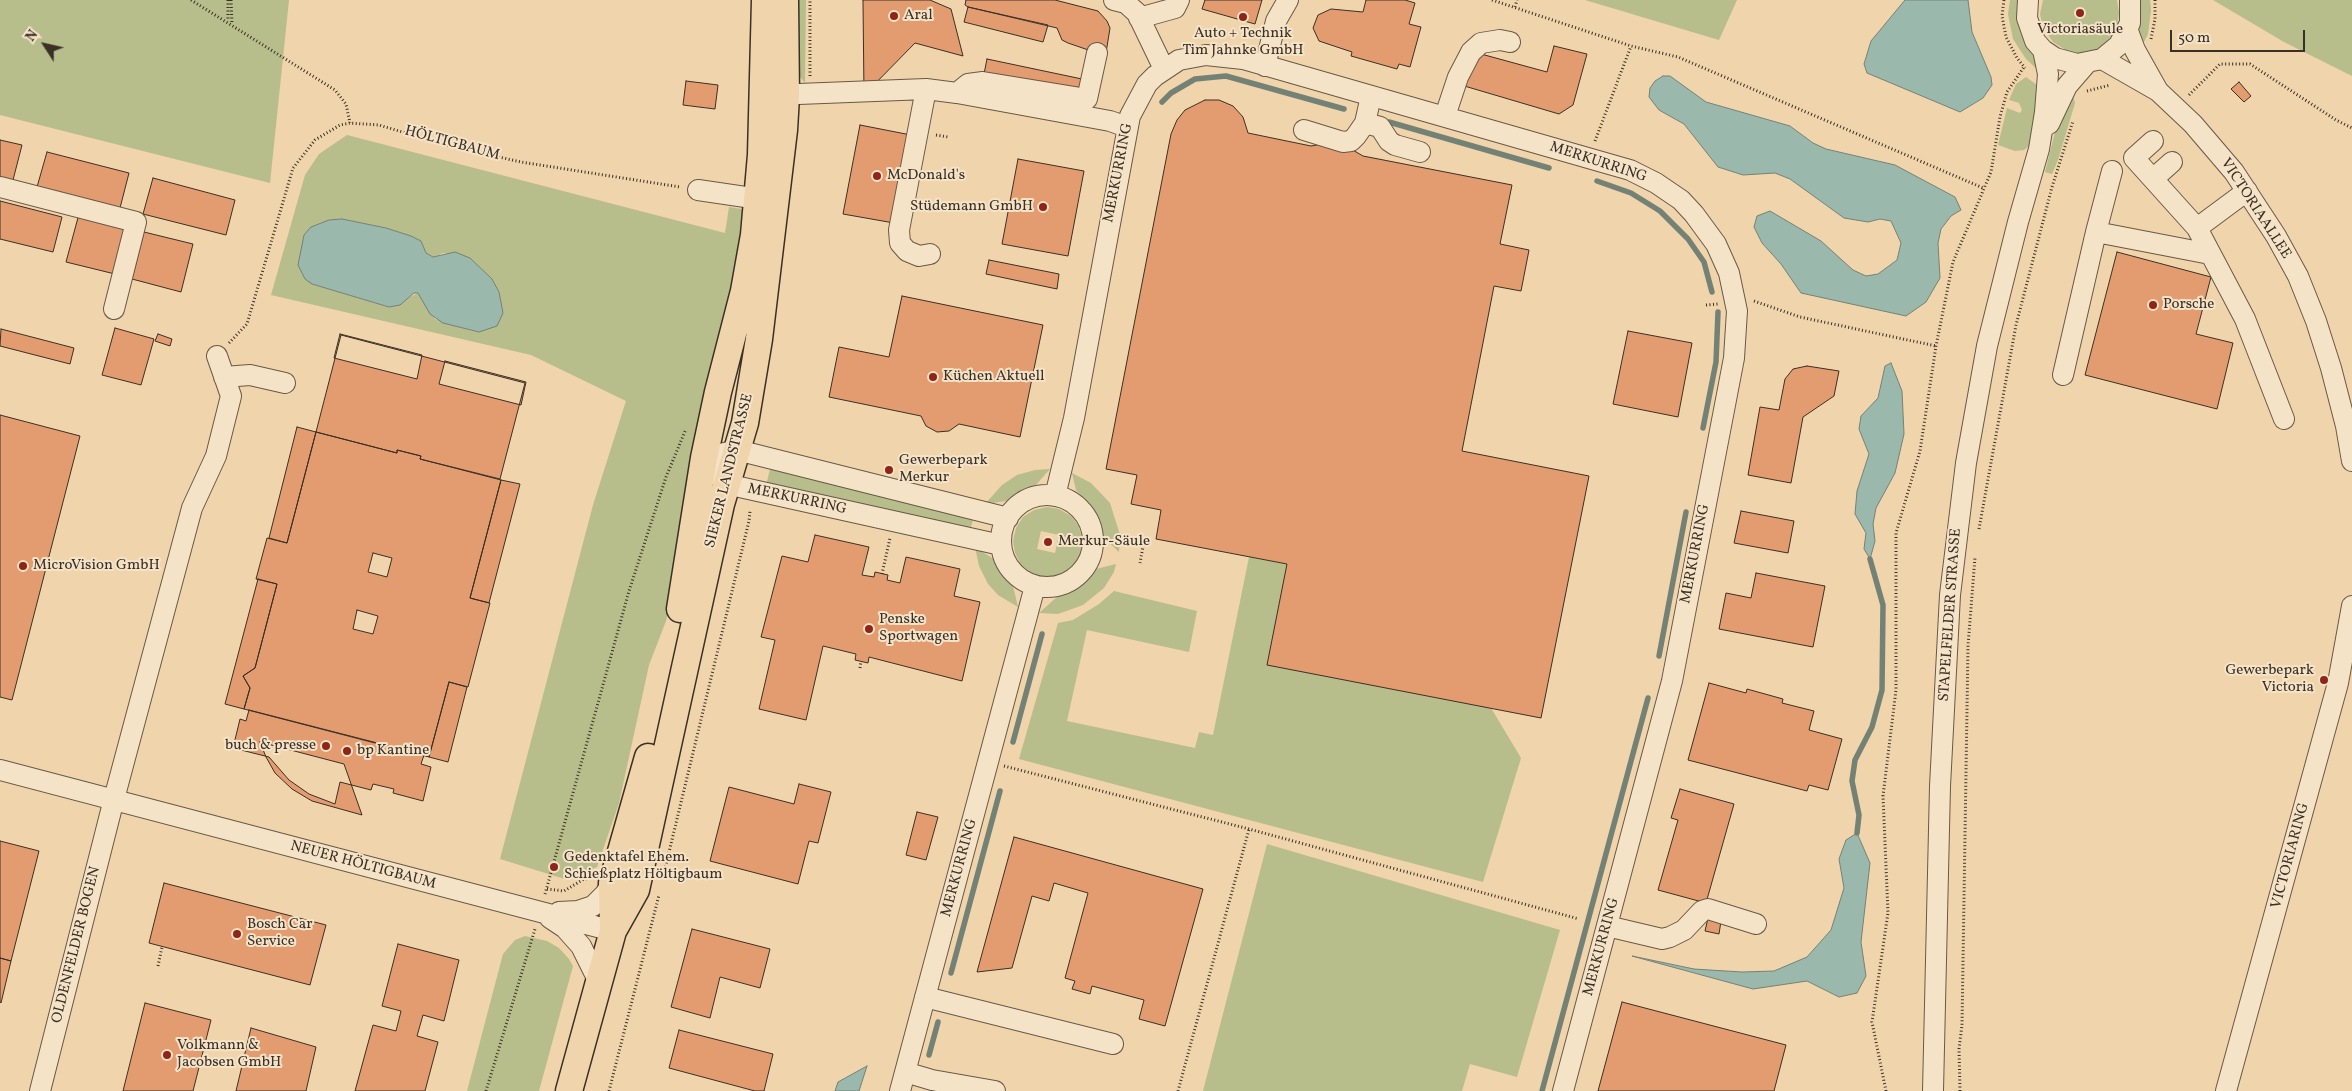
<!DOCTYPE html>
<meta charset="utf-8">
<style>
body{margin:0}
#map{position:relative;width:2352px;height:1091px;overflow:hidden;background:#f0d4ab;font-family:Vollkorn,serif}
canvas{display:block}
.north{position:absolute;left:20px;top:20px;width:50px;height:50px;-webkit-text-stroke:4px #f5e3c8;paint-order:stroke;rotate:305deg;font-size:14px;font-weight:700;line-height:20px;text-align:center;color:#3b3026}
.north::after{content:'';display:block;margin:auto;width:18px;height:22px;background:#3b3026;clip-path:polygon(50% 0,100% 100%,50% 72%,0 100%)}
.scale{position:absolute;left:2170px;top:30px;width:135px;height:22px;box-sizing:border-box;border:2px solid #3b3026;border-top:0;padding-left:6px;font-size:15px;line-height:18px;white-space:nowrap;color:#3b3026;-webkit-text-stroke:4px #f5e3c8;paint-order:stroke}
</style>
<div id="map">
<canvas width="2352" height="1091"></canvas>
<div class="north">N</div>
<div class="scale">50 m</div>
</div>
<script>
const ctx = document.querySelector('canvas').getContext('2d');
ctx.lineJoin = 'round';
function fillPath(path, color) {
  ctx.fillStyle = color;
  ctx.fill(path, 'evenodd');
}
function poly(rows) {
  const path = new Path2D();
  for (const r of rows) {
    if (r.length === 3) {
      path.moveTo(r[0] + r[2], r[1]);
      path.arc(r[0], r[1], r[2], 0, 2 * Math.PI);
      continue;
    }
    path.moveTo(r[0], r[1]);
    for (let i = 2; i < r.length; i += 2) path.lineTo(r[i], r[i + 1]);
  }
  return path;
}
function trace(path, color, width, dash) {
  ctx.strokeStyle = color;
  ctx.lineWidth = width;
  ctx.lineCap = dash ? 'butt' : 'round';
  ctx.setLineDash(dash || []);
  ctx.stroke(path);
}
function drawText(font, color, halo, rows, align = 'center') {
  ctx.font = font + ' Vollkorn,serif';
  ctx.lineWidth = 4;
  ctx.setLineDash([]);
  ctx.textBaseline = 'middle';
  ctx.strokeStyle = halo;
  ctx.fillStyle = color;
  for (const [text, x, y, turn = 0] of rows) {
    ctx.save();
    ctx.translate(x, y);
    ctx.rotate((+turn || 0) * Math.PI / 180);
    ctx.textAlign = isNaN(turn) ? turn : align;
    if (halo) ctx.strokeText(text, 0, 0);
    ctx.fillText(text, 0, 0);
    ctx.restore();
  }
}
fillPath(poly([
 [0,0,289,0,270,183,0,115],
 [794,0,806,0,805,83,797,73],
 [1585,0,1737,0,1719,40],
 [2010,0,2020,0,2041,73,2026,59,2013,39,2008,14],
 [2043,0,2117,0,2119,13,2117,27,2107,42,2096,50,2082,53,2069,52,2053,42,2043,27,2040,14],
 [2139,0,2150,0,2151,10,2148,34,2141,48,2138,36],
 [2213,0,2352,0,2352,76,2284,42],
 [2026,77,2041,88,2030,145,2024,150,2015,151,1998,145,2007,108,2020,113,2022,110,2019,103,2009,100,2016,84],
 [2073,95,2075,103,2058,160,2052,174,2045,172,2057,124],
 [347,135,725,233,729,207,748,210,677,577,666,621,649,665,619,803,597,867,568,880,500,859,593,505,626,401,531,355,271,295,305,175,319,154],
 [342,219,386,228,411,236,421,241,426,253,434,257,443,253,470,258,492,279,499,292,503,313,479,332,469,330,435,319,418,293,389,307,312,284,320,223],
 [770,469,974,516,970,531,766,486],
 [1050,469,1035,486,1023,494,1006,501,985,504,1002,485,1017,475,1035,470],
 [1072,473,1091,483,1110,503,1120,535,1119,552,1103,537,1095,514,1076,490],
 [1047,507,1059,509,1071,516,1079,526,1082,539,1081,552,1075,563,1065,572,1048,577,1032,573,1021,565,1015,553,1013,541,1016,528,1023,517,1034,510],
 [1041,531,1059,535,1055,553,1037,549],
 [975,547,992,558,1001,568,1013,586,1018,607,998,595,988,584,979,566],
 [1249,557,1287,564,1268,665,1491,708,1521,758,1483,882,1019,759,1058,623,1073,620,1099,604,1114,591,1197,611,1189,652,1087,630,1067,721,1195,748,1199,732,1213,735],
 [1116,564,1114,572,1104,588,1083,605,1058,614,1039,613,1057,597,1081,585,1096,569],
 [1267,844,1560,930,1517,1077,1470,1064,1462,1091,1203,1091],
 [525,936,547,941,559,948,569,959,573,966,539,1091,467,1091,503,954,515,940]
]), '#b7bd8b');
const water = poly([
 [1905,0,1968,0,1972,32,1991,77,1992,85,1983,98,1960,112,1867,73,1864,64,1871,41,1905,0],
 [1663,76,1670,76,1706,102,1790,126,1813,143,1826,149,1895,165,1955,197,1961,210,1951,216,1941,229,1938,243,1940,278,1926,302,1906,316,1801,293,1781,264,1762,243,1754,227,1757,216,1770,211,1821,241,1853,270,1866,276,1878,274,1897,260,1901,243,1891,221,1880,219,1868,222,1844,218,1790,179,1775,173,1743,175,1718,167,1684,124,1659,110,1649,97,1650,88,1655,81,1663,76],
 [342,219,386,228,411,236,421,241,426,253,433,257,455,252,470,258,492,279,499,292,503,313,497,326,479,332,443,323,430,314,418,293,414,293,400,305,389,307,312,284,305,279,298,265,304,235,311,227,329,220,342,219],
 [1891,363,1902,391,1904,434,1895,473,1876,508,1873,524,1875,541,1870,559,1864,549,1866,533,1855,514,1857,491,1869,454,1859,429,1861,416,1878,398,1885,366,1891,363],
 [1857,833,1870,863,1861,942,1866,976,1857,993,1839,997,1807,981,1753,989,1632,956,1694,969,1742,972,1774,971,1807,957,1831,930,1844,888,1839,859,1846,840,1857,833],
 [867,1066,859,1091,835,1091,838,1082,867,1066]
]);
fillPath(water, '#9ab8ac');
trace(water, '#748276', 1);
trace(poly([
 [1162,102,1171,93,1195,79,1226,76,1344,109],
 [1389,122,1549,168],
 [1597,181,1631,193,1660,211,1688,239,1704,262,1712,292],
 [1703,428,1716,362,1718,312],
 [1659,656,1686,512],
 [1013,742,1042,634],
 [1857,833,1859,815,1852,781,1855,760,1872,727,1882,690,1883,605,1870,559],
 [951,973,1000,791],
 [929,1055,938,1022],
 [1542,1091,1648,698]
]), '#748276', 5.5);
const building = poly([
 [863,0,930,0,951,9,963,56,915,43,864,95,863,0],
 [966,0,1055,0,1098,11,1107,21,1110,28,1106,53,1097,53,1068,43,1062,40,1057,28,968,7,965,5,966,0],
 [1205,0,1262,0,1255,24,1202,9,1205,0],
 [1366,0,1405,0,1415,3,1409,24,1421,27,1410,67,1399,64,1397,69,1351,56,1352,52,1319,41,1313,28,1318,15,1331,9,1363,12,1366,0],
 [968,7,1048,25,1043,42,964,22,968,7],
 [1554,46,1587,54,1573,105,1559,114,1461,85,1481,54,1547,72,1554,46],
 [987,59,1082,79,1079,93,984,74,987,59],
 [686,81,718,85,715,109,683,105,686,81],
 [2239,82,2251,96,2244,102,2231,89,2239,82],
 [1205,100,1219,100,1233,106,1243,117,1248,133,1311,146,1328,143,1351,149,1363,156,1512,185,1500,244,1529,250,1521,291,1494,286,1462,451,1589,476,1541,718,1267,665,1287,564,1156,539,1161,510,1131,504,1137,475,1106,469,1171,134,1177,120,1185,110,1205,100],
 [860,125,911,135,894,223,843,214,860,125],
 [0,140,22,145,13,180,0,177,0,140],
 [47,152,129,173,120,208,37,187,47,152],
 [1018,159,1084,171,1068,256,1002,244,1018,159],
 [153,178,235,200,226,235,143,214,153,178],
 [0,201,62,217,53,252,0,239,0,201],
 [79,214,127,227,115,274,66,262,79,214],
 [144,232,193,244,181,292,132,279,144,232],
 [2117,252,2211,277,2196,334,2233,343,2217,409,2085,375,2117,252],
 [989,260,1059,274,1057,289,986,274,989,260],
 [902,296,1043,325,1020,437,959,424,949,431,937,432,926,426,921,416,829,397,839,347,889,357,902,296],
 [115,328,154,339,141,385,102,375,115,328],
 [1,329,74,348,70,364,0,346,1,329],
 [1628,331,1692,343,1678,417,1613,404,1628,331],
 [158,334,172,339,170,346,155,341,158,334],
 [340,334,422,355,417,379,334,358,340,334],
 [341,335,525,383,500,479,420,459,421,456,397,450,397,453,316,432,341,335],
 [445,361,526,382,521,405,439,384,445,361],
 [1807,366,1839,371,1834,396,1803,417,1791,483,1748,475,1760,407,1779,410,1785,379,1793,369,1807,366],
 [0,415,80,436,12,700,0,697,0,415],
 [297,427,316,432,287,543,269,538,297,427],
 [316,432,397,453,397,450,421,456,420,459,501,480,470,598,490,603,468,687,449,682,429,757,244,709,250,688,243,676,255,668,277,584,256,579,267,538,287,543,316,432],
 [373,553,392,558,387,577,368,572,373,553],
 [357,610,378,616,373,634,353,629,357,610],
 [501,480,520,484,489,603,470,598,501,480],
 [1741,511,1794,521,1788,553,1734,543,1741,511],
 [815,535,869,547,862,575,874,577,875,572,888,575,887,580,900,583,906,557,960,569,954,596,980,602,962,681,869,657,868,663,855,660,856,654,823,646,806,720,759,709,775,640,761,637,782,556,808,562,815,535],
 [1756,573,1825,586,1813,647,1719,629,1726,593,1751,598,1756,573],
 [258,579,277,584,255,668,243,676,250,688,244,709,225,704,258,579],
 [449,682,467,687,448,762,429,757,449,682],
 [1709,683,1746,693,1747,689,1783,699,1782,703,1814,711,1809,730,1842,739,1828,790,1809,785,1807,791,1688,760,1709,683],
 [249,710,424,755,421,764,431,767,423,801,393,793,394,789,373,784,371,790,340,782,335,804,309,794,289,780,269,757,233,748,240,719,246,721,249,710],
 [260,742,344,764,362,815,312,801,292,789,275,773,266,757,260,742],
 [799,784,831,792,818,843,809,841,798,884,710,861,729,787,794,804,799,784],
 [1680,789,1734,804,1706,903,1658,890,1678,820,1671,818,1680,789],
 [917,812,938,817,926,860,906,855,917,812],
 [1014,837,1203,889,1165,1026,1139,1019,1144,1000,1092,986,1090,994,1072,989,1075,981,1065,978,1088,893,1054,883,1049,901,1032,896,1012,968,977,972,1014,837],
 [0,841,39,851,11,961,0,958,0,841],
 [164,883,326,925,310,985,149,943,164,883],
 [1708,918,1721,921,1719,934,1705,931,1708,918],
 [692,929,770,949,760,988,720,977,710,1018,671,1007,692,929],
 [398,944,459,960,444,1021,423,1015,417,1036,438,1042,425,1091,355,1091,373,1025,396,1031,401,1011,382,1006,398,944],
 [0,958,11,961,1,1003,0,1002,0,958],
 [1622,1002,1786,1045,1774,1091,1598,1091,1622,1002],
 [145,1003,211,1020,193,1091,123,1091,145,1003],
 [251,1028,316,1047,306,1091,236,1091,251,1028],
 [679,1030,773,1054,764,1091,755,1091,669,1068,679,1030]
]);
fillPath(building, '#e29c70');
trace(building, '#3b3026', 1);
const minor = poly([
 [1114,0,1126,3,1137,13,1164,69],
 [2028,0,2027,18,2035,41,2043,50,2055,58,2077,64,2102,59,2119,45,2130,23,2130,0],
 [1139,18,1175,8,1179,0],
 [2128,31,2135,50,2158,91],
 [2102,59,2158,91,2193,124,2234,172,2276,236,2298,276,2316,321,2331,368,2346,426,2352,461],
 [1265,66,1276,21,1288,0],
 [926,89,899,230,900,243,907,251,919,256,930,254],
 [957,93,968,84,983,82,1087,99,1097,53],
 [773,95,926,89,957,93,1110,121,1127,127],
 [1371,96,1365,123,1380,127,1389,141,1395,145,1420,152],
 [1445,116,1458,77,1471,52,1481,43,1500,40,1510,42],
 [2049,124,2067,86,2086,64],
 [1304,130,1343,142,1351,141,1356,136,1365,123],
 [2153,141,2134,158,2197,228,2247,191],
 [2153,179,2172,162],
 [0,187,136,222,114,309],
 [698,190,759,199],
 [2197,228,2245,319,2284,419],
 [2096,232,2112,171],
 [2063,375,2096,232,2210,254],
 [224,377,250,375,285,383],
 [1047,541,46],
 [1055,496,1074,418,1130,116,1147,84,1155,76,1179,60,1206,55,1243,59,1588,158,1630,170,1656,183,1681,200,1694,214,1716,244,1729,273,1737,311,1734,358,1672,681,1563,1091],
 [1001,545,726,484,704,458,737,450,1008,518],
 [0,770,613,931],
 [559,912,578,911,593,906,605,894,612,883],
 [550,918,565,928,581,946,599,982],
 [1607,926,1662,939,1670,937,1684,930,1702,911,1708,909,1756,924],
 [925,997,1113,1044],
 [905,1072,932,1080,995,1091],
 [40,1091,114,799,192,508,216,456,231,396,217,356],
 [900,1091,1035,586],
 [1933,1091,1940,786,1950,595,1966,463,1987,346,2018,222,2039,149,2045,112,2048,74,2043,50],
 [2226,1091,2338,683,2352,606]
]);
const major = poly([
 [680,609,704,458,718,392,744,291,754,235,761,155,765,0],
 [613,931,612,883,648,757],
 [569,1091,613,931,636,890,721,504,745,423,759,339,784,130,786,96,785,0]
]);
trace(minor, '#685947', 22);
trace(major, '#3b3026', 29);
trace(poly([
 [191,0,335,90,346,104,350,123],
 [228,0,228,21],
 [231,0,232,24],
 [1492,0,1631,46,1678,57,1983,188],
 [2004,0,2002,16,2006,37,2017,58,2025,68],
 [1515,7,1517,0],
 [2151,39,2155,19,2155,0],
 [810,76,810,0],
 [2087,91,2110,85],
 [2189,95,2220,64,2250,64,2336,120,2352,128],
 [936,135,948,137],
 [1595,141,1631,46],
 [1754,301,1800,317,1936,346],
 [1706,305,1718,304],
 [229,343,247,324,293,168,315,140,340,125,350,123,379,125,446,145,521,162,680,187],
 [1979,529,2016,325,2052,187,2073,121],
 [1124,537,1144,541,1140,563],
 [882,574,890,538],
 [860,668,861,661],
 [1004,766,1249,829,1579,919],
 [663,877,749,521,750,511],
 [547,889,564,891,584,879,592,878],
 [545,894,629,591,666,477,686,429],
 [158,966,162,947],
 [486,1091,535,929],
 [609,1091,659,895],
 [1178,1091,1249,829],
 [1886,1091,1872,1022,1888,913,1883,796,1896,690,1896,533,1920,451,1936,346,1953,262,1991,172,2000,117,2007,92,2024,67],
 [1960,1091,1959,1049,1962,1025,1968,646,1975,557]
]), '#3b3026', 3, [1, 2.5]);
trace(minor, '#f5e3c8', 20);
trace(major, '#f0d4ab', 26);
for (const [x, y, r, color] of [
 [2080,13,5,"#8f2418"],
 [894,16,5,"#8f2418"],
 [1243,17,5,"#8f2418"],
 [877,176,5,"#8f2418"],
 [1043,207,5,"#8f2418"],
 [2153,305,5,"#8f2418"],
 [933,377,5,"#8f2418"],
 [889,470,5,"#8f2418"],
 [1048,542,5,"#8f2418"],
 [23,566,5,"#8f2418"],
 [869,629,5,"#8f2418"],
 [2324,680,5,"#8f2418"],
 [326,746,5,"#8f2418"],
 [347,751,5,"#8f2418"],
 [554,867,5,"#8f2418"],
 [237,934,5,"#8f2418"],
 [167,1055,5,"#8f2418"]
]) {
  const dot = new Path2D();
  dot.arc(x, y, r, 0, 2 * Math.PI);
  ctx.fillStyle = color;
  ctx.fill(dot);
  trace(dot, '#f5e3c8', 2);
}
drawText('15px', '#3b3026', '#f5e3c8', [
 ["Aral",904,16],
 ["Victoriasäule",2080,30,"center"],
 ["Auto + Technik",1243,34,"center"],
 ["Tim Jahnke GmbH",1243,51,"center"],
 ["McDonald's",887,176],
 ["Stüdemann GmbH",1033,207,"right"],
 ["Porsche",2163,305],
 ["Küchen Aktuell",943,377],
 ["Gewerbepark",899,461],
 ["Merkur",899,478],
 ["Merkur-Säule",1058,542],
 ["MicroVision GmbH",33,566],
 ["Penske",879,620],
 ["Sportwagen",879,637],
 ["Gewerbepark",2314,671,"right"],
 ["Victoria",2314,688,"right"],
 ["buch & presse",316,746,"right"],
 ["bp Kantine",357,751],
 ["Gedenktafel Ehem.",564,858],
 ["Schießplatz Höltigbaum",564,875],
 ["Bosch Car",247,925],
 ["Service",247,942],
 ["Volkmann &",177,1046],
 ["Jacobsen GmbH",177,1063]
], 'left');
drawText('15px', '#3b3026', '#f5e3c8', [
 ["HÖLTIGBAUM",452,144,15],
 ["MERKURRING",1598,163,18],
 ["MERKURRING",1119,173,-79],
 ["VICTORIAALLEE",2255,209,57],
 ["SIEKER LANDSTRASSE",730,471,-76],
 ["MERKURRING",797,500,12],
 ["MERKURRING",1696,554,-79],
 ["STAPELFELDER STRASSE",1951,615,-86],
 ["VICTORIARING",2291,856,-75],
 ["NEUER HÖLTIGBAUM",363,866,15],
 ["MERKURRING",960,868,-75],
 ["OLDENFELDER BOGEN",77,945,-76],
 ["MERKURRING",1602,947,-75]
]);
</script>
